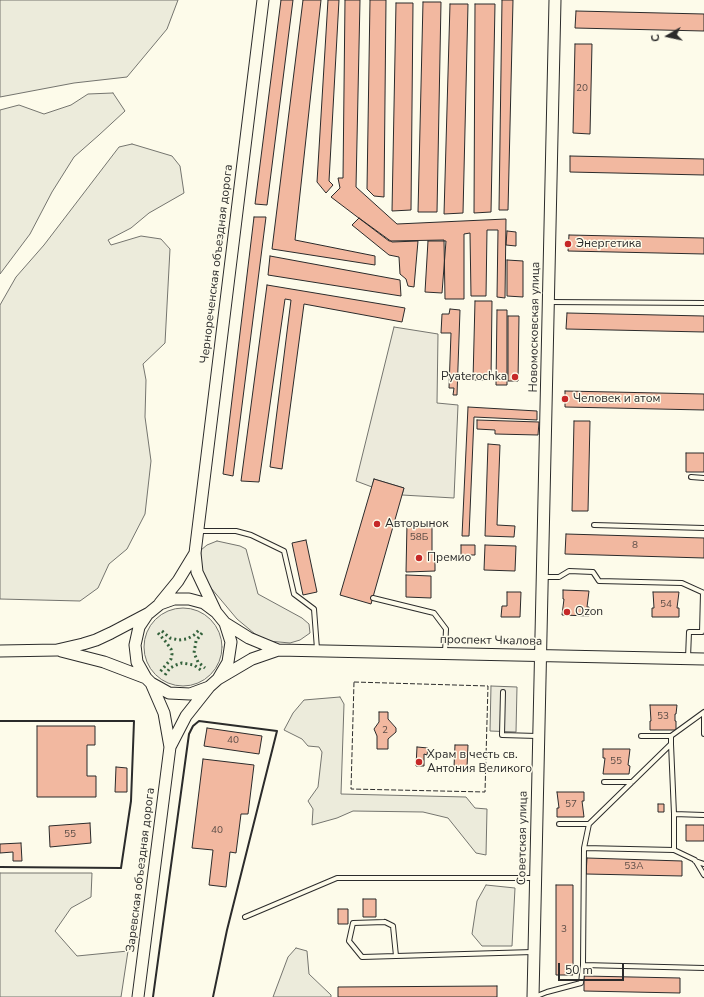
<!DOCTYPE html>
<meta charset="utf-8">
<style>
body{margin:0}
#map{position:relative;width:704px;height:997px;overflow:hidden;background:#fdfbea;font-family:"Nunito Sans",sans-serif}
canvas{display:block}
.north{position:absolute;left:648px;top:16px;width:40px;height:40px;-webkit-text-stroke:3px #fdfbea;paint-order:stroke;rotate:261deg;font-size:11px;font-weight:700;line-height:16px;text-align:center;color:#2b2b2b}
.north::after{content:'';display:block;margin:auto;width:14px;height:18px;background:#2b2b2b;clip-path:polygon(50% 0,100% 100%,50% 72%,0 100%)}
.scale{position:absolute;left:558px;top:963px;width:66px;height:18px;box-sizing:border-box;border:2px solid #2b2b2b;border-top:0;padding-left:5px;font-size:12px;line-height:14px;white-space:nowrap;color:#2b2b2b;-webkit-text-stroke:3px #fdfbea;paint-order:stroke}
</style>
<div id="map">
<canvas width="704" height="997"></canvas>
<div class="north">С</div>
<div class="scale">50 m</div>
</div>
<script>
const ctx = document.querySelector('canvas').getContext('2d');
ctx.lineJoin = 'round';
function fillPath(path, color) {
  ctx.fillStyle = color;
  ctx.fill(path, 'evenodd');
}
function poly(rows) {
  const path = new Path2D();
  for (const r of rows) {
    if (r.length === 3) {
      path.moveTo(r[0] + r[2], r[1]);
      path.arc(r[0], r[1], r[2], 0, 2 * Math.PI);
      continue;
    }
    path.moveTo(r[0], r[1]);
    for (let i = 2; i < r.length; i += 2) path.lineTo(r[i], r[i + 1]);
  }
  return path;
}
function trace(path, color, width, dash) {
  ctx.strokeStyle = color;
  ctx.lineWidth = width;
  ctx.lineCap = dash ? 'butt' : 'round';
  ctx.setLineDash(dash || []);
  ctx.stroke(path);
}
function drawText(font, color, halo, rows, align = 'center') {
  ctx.font = font + ' "Nunito Sans",sans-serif';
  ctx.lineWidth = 3;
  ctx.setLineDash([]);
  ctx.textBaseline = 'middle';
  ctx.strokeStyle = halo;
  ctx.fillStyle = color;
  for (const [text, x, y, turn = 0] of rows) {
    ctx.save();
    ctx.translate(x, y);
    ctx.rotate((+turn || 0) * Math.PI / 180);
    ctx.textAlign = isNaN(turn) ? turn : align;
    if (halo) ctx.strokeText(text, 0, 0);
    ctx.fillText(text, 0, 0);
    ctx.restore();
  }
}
const green = poly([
 [0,0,178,0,167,29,127,77,74,83,0,97,0,0],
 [113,93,125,111,99,135,74,157,52,192,30,234,0,274,0,110,19,105,44,114,71,105,88,94,113,93],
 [132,144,172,156,180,166,184,193,149,213,131,228,108,240,111,245,141,236,161,239,170,249,165,343,143,364,146,380,145,417,151,461,145,514,127,549,109,564,98,588,80,601,0,599,0,305,16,277,44,245,119,147,132,144],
 [217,541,240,546,246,549,258,594,302,618,309,624,310,633,300,640,290,643,268,641,255,634,237,619,211,588,200,570,201,550,207,545,217,541],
 [183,647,39],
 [340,697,344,704,341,794,466,797,475,808,487,809,486,855,476,853,448,818,423,812,353,811,337,818,312,825,313,809,308,801,318,787,322,752,319,747,308,746,302,739,284,730,293,713,304,700,340,697],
 [0,873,92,873,91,897,71,908,55,931,77,956,128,951,121,997,0,997,0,873],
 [486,885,515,888,512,946,482,946,472,934,477,901,486,885],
 [296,948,307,951,309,974,331,995,331,997,273,997,288,957,296,948]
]);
fillPath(green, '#ecebdb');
trace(green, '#74746e', 1);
const parking = poly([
 [394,327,438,334,437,403,458,405,454,498,402,495,404,488,374,479,372,487,356,481,394,327],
 [491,686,517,687,516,732,490,731,491,686]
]);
fillPath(parking, '#eceadb');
trace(parking, '#74746e', 1);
const building = poly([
 [281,0,293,0,267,205,255,204,281,0],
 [303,0,321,0,295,240,375,256,375,265,272,249,303,0],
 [328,0,339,0,329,181,333,185,326,193,317,182,328,0],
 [345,0,360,0,356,187,397,224,506,219,505,298,497,297,498,230,487,230,486,296,471,296,470,233,464,234,464,299,445,299,444,240,389,241,331,197,340,188,338,178,343,178,345,0],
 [370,0,386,0,384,197,374,196,367,189,370,0],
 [502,0,513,0,508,210,499,210,502,0],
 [423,2,441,2,437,212,418,212,423,2],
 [396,3,413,3,411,210,392,211,396,3],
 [450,4,468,4,463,213,444,214,450,4],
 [475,4,495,4,491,212,474,213,475,4],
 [576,11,704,14,704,31,575,28,576,11],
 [575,44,592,44,590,134,573,133,575,44],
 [570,156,704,159,704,175,570,172,570,156],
 [254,217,266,217,233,476,223,474,254,217],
 [359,218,392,242,418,241,414,287,408,286,406,279,400,274,399,257,389,255,352,225,359,218],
 [507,231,516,232,516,246,506,245,507,231],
 [569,235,704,238,704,254,568,251,569,235],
 [428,241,446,241,442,293,425,292,428,241],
 [270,256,400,280,401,296,268,275,270,256],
 [507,260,523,261,523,297,507,296,507,260],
 [267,285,405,308,402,322,304,304,282,469,270,467,291,300,285,299,259,482,241,481,267,285],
 [475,301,492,301,491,380,473,380,475,301],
 [450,309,460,310,457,395,453,395,454,388,449,388,451,333,441,333,442,314,449,314,450,309],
 [497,310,507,310,507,385,496,385,497,310],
 [567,313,704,316,704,332,566,329,567,313],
 [508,316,519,316,518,381,508,381,508,316],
 [565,391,704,394,704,410,565,407,565,391],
 [468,407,537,411,537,420,474,417,469,536,462,536,468,407],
 [477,420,539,422,538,435,495,434,495,430,477,429,477,420],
 [574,421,590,421,588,511,572,511,574,421],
 [488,444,500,445,497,525,515,526,514,537,485,536,488,444],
 [686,453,704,453,704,472,686,472,686,453],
 [374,479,404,488,371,604,340,595,374,479],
 [407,524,432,524,432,552,435,552,435,571,406,572,407,524],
 [566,534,704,538,704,558,565,554,566,534],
 [306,540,317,592,303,595,292,543,306,540],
 [461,545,475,545,475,555,461,555,461,545],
 [485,545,516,546,515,571,484,570,485,545],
 [406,575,431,576,431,598,406,597,406,575],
 [563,590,589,591,587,607,589,607,589,616,562,615,564,599,563,599,563,590],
 [507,592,521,592,520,617,501,617,502,606,507,606,507,592],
 [653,592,679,592,677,608,679,608,679,617,652,617,652,608,654,608,653,592],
 [650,705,677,705,676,714,675,714,675,721,676,721,676,730,650,730,650,721,651,721,650,705],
 [379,712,388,712,388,719,396,728,396,732,388,739,388,749,377,749,377,736,374,729,379,722,379,712],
 [37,726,95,726,95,745,87,745,87,776,96,776,96,797,37,797,37,726],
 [207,728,262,736,259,754,204,746,207,728],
 [455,745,468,745,467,767,454,767,455,745],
 [417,747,428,748,427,755,424,754,424,766,416,766,417,747],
 [603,749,630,749,628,765,630,766,629,774,603,774,605,758,603,758,603,749],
 [203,759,254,765,248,814,241,814,236,853,230,852,226,887,209,885,213,850,192,848,203,759],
 [116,767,127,768,127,792,115,792,116,767],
 [557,792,584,792,584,801,582,801,584,817,557,817,557,808,559,808,557,792],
 [658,804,664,804,664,812,658,812,658,804],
 [90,823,91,843,50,847,49,826,90,823],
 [686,825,704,825,704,841,686,841,686,825],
 [21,843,22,861,13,861,13,852,0,853,0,844,21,843],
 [587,858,682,861,682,876,586,874,587,858],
 [556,885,573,885,573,975,556,975,556,885],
 [363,899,376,899,376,917,363,917,363,899],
 [338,909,348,909,348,924,338,924,338,909],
 [584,976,680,978,680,993,584,991,584,976],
 [497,986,497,997,338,997,338,987,497,986]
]);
fillPath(building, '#f2b8a0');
trace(building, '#2b2b2b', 1);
const lane = poly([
 [549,302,704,303],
 [691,477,704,478],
 [594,525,704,528],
 [199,531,236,531,251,535,284,551,294,594,314,609,317,649],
 [544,577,559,577,569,571,593,572,599,581,682,583,704,593],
 [373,598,434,613,446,629,445,653],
 [688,658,689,632,702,632,703,593],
 [503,692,502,735,537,736],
 [704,716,704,734],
 [641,736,671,736],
 [604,782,632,782],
 [674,814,704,815],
 [559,824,589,824],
 [584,848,674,850,674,814,671,744],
 [674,850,695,860,704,875],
 [695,861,704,864],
 [245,917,337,878,535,878],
 [385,922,393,926,396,956,362,957,349,941,353,923,385,922],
 [396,956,533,952],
 [583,965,704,968],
 [534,997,547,992,581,983,583,965,584,848,589,824,671,744,671,736,704,712]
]);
const secondary = poly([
 [160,603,178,581,195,553],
 [216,612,197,572,195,553,263,0],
 [147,615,139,627,135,645,137,662,146,678,151,683,169,693,190,694,209,687,218,679,252,659,278,650],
 [225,623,249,638,278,650,704,659],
 [0,651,57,650,83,644,96,640,111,633,149,613,160,604,174,599,189,599,204,603,216,612,225,623,231,642,228,662,218,679],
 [61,651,104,662,146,678],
 [170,747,186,716,209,687],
 [138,997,170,747,164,713,151,683],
 [533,997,555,0]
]);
trace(lane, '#2b2b2b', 6);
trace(secondary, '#2b2b2b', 13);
trace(lane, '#fdfbea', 4);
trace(secondary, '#fdfbea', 11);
trace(poly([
 [162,631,170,638,179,640,187,639,194,635,199,630],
 [158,633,166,642,171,649,172,654,171,659,160,672],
 [202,633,196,641,194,653,198,662,205,668],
 [165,675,170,668,176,665,182,663,194,665,202,671]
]), '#34623c', 3, [2, 3]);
trace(poly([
 [354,682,488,686,485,792,351,789,354,682]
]), '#2b2b2b', 1, [5, 2]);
trace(poly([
 [0,721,134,721,131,801,121,868,0,867],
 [153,997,189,734,193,726,199,721,277,731,227,930,213,997]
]), '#2b2b2b', 2);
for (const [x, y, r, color] of [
 [568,244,4,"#c62828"],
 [515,377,4,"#c62828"],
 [565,399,4,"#c62828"],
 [377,524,4,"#c62828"],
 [419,558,4,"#c62828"],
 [567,612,4,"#c62828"],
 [419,762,4,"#c62828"]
]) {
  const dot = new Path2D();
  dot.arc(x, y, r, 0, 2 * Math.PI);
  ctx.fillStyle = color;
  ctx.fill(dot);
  trace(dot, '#fdfbea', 1.5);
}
drawText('10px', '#5d4e48', null, [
 ["20",582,89],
 ["58Б",419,538],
 ["8",635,546],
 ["54",666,605],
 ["53",663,717],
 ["2",385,731],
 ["40",233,741],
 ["55",616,762],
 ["57",571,805],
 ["40",217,831],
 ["55",70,835],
 ["53А",634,867],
 ["3",564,930]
]);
drawText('12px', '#2b2b2b', '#fdfbea', [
 ["Энергетика",576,244],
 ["Pyaterochka",507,377,"right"],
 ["Человек и атом",573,399],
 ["Авторынок",385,524],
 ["Премио",427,558],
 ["Ozon",575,612],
 ["Храм в честь св.",427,755],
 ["Антония Великого",427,769]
], 'left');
drawText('12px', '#2b2b2b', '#fdfbea', [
 ["Чернореченская объездная дорога",217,264,-83],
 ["Новомосковская улица",535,327,-89],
 ["проспект Чкалова",491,641,1],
 ["Советская улица",523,838,-89],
 ["Заревская объездная дорога",141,870,-83]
]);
</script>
